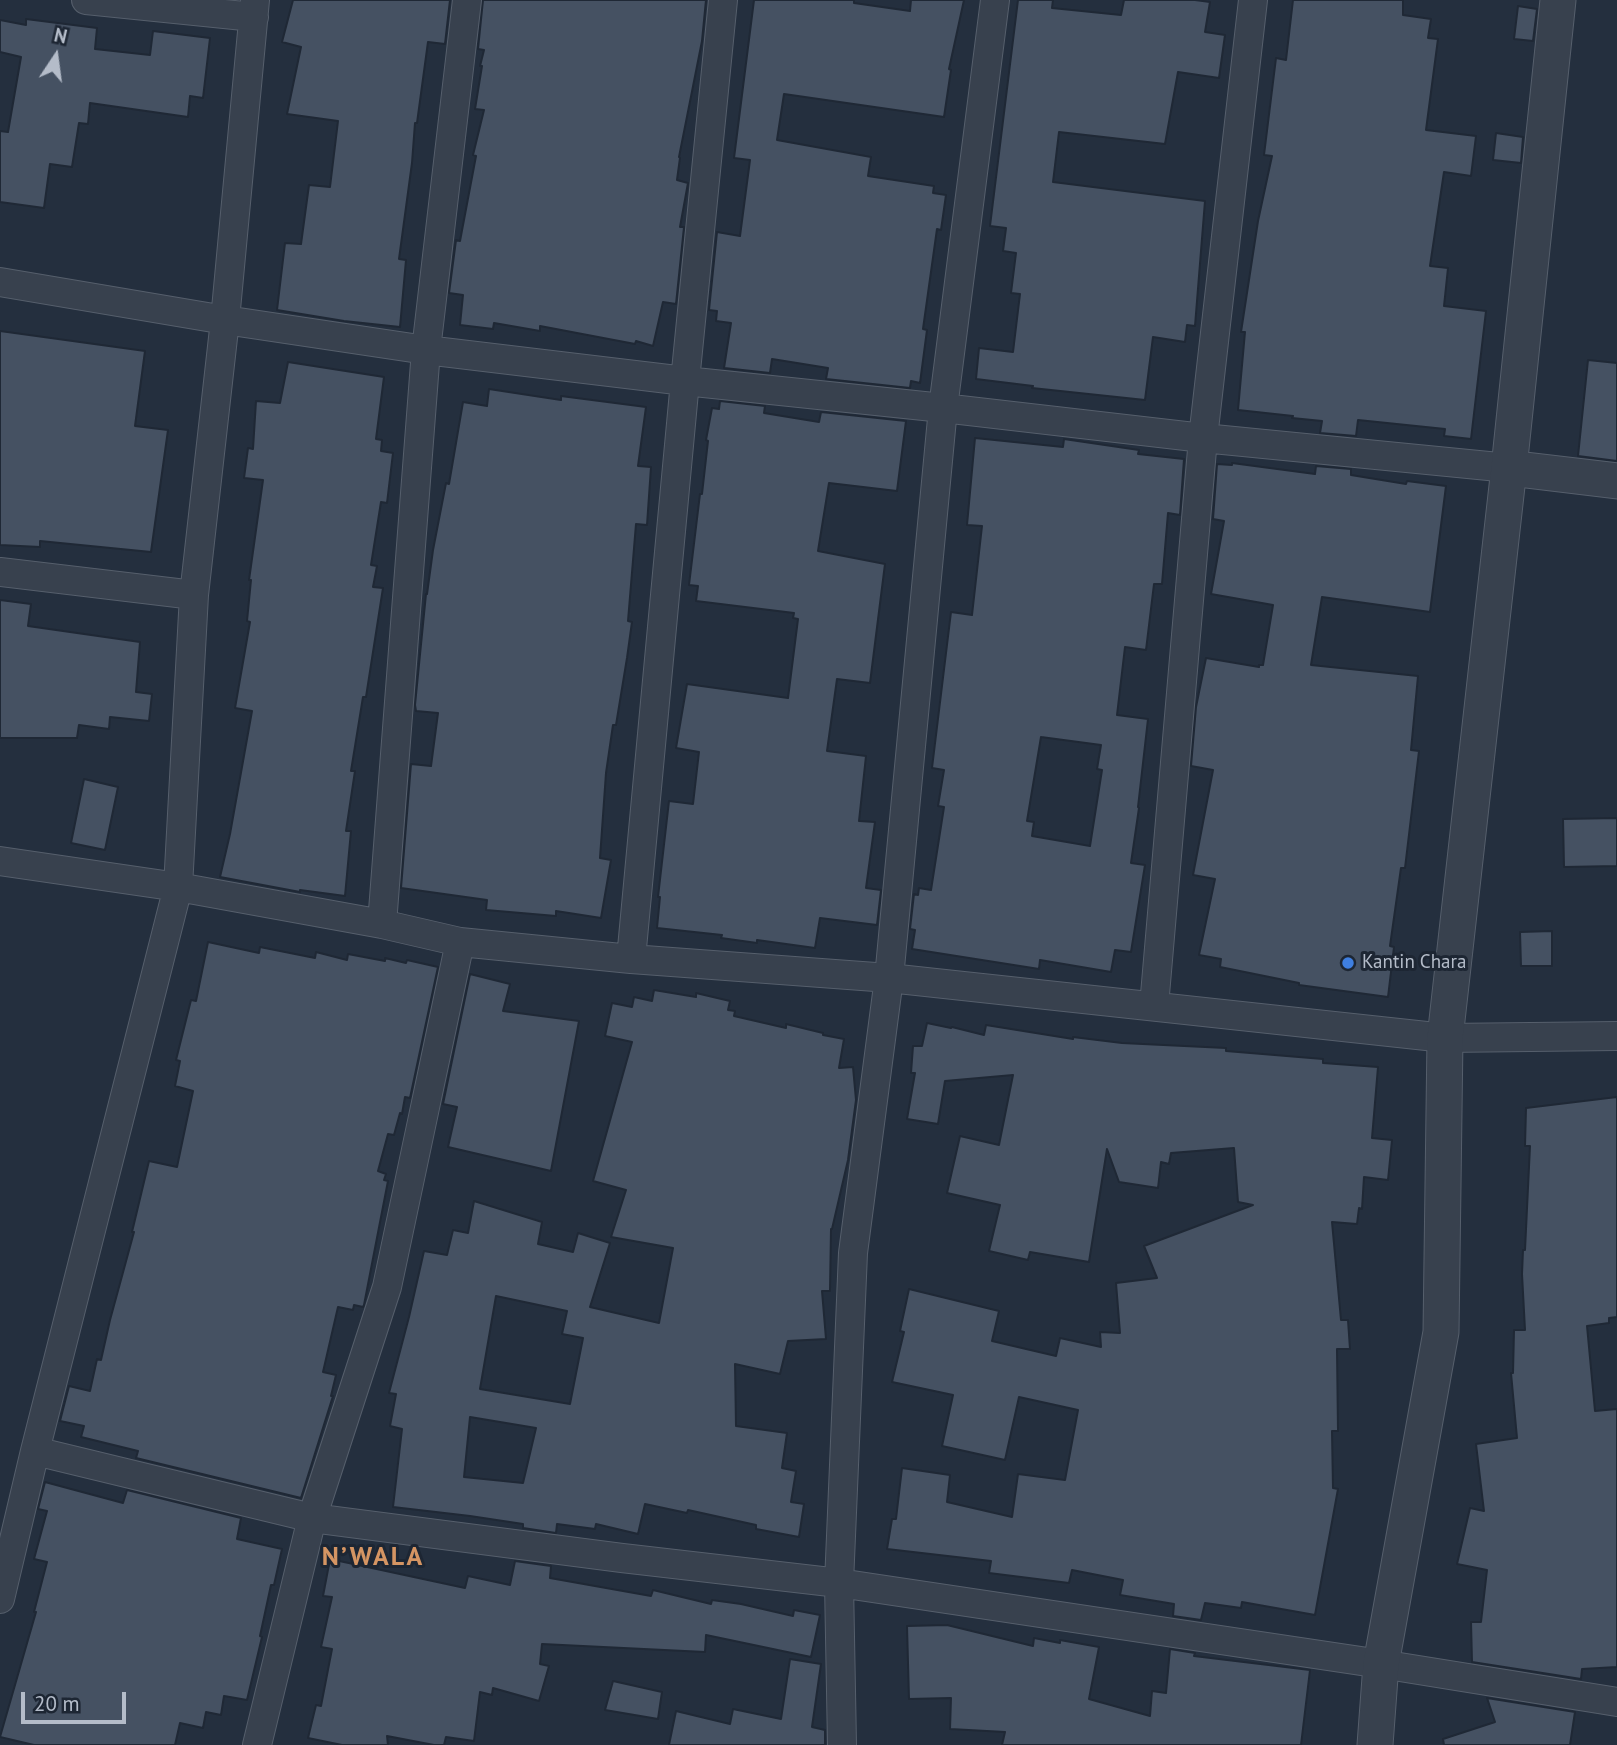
<!DOCTYPE html>
<meta charset="utf-8">
<style>
body{margin:0}
#map{position:relative;width:1617px;height:1745px;overflow:hidden;background:#242f3e;font-family:"PT Sans",sans-serif}
canvas{display:block}
.north{position:absolute;left:21px;top:21px;width:70px;height:70px;-webkit-text-stroke:5px #1d2633;paint-order:stroke;rotate:13deg;font-size:19px;font-weight:700;line-height:28px;text-align:center;color:#b4bcc9}
.north::after{content:'';display:block;margin:auto;width:24px;height:32px;background:#b4bcc9;clip-path:polygon(50% 0,100% 100%,50% 72%,0 100%)}
.scale{position:absolute;left:21px;top:1692px;width:105px;height:32px;box-sizing:border-box;border:4px solid #b4bcc9;border-top:0;padding-left:9px;font-size:21px;line-height:24px;white-space:nowrap;color:#b4bcc9;-webkit-text-stroke:5px #1d2633;paint-order:stroke}
</style>
<div id="map">
<canvas width="1617" height="1745"></canvas>
<div class="north">N</div>
<div class="scale">20 m</div>
</div>
<script>
const ctx = document.querySelector('canvas').getContext('2d');
ctx.lineJoin = 'round';
function fillPath(path, color) {
  ctx.fillStyle = color;
  ctx.fill(path, 'evenodd');
}
function poly(rows) {
  const path = new Path2D();
  for (const r of rows) {
    path.moveTo(r[0], r[1]);
    for (let i = 2; i < r.length; i += 2) path.lineTo(r[i], r[i + 1]);
  }
  return path;
}
function trace(path, color, width, dash) {
  ctx.strokeStyle = color;
  ctx.lineWidth = width;
  ctx.lineCap = dash ? 'butt' : 'round';
  ctx.setLineDash(dash || []);
  ctx.stroke(path);
}
function drawText(font, color, halo, rows, align = 'center') {
  ctx.font = font + ' "PT Sans",sans-serif';
  ctx.lineWidth = 6;
  ctx.setLineDash([]);
  ctx.textBaseline = 'middle';
  ctx.strokeStyle = halo;
  ctx.fillStyle = color;
  for (const [text, x, y, turn = 0] of rows) {
    ctx.save();
    ctx.translate(x, y);
    ctx.rotate((+turn || 0) * Math.PI / 180);
    ctx.textAlign = isNaN(turn) ? turn : align;
    if (halo) ctx.strokeText(text, 0, 0);
    ctx.fillText(text, 0, 0);
    ctx.restore();
  }
}
const building = poly([
 [293,0,450,0,445,44,428,42,417,123,415,123,412,163,399,259,406,260,400,327,344,321,277,310,285,243,301,244,309,185,330,187,338,121,287,114,301,47,282,42,293,0],
 [483,0,706,0,702,41,679,157,680,158,677,180,688,183,680,227,684,227,676,304,663,302,653,346,636,341,635,344,540,326,540,331,494,323,493,329,460,325,463,295,449,293,456,240,460,241,476,156,473,155,484,110,475,109,482,66,480,66,484,50,478,49,483,0],
 [754,0,854,0,854,3,910,11,911,0,964,0,949,69,951,70,944,117,784,94,777,140,871,157,868,176,934,186,933,193,946,195,941,230,937,229,923,329,927,330,920,383,911,381,910,388,826,379,828,368,772,359,770,373,724,368,731,323,716,321,717,311,709,310,717,232,740,236,750,160,734,158,754,0],
 [1018,0,1053,0,1052,8,1121,15,1124,0,1195,0,1210,2,1205,32,1225,35,1219,78,1178,72,1165,144,1059,132,1053,182,1205,201,1195,326,1187,325,1185,342,1153,337,1145,400,1032,388,1033,386,976,379,979,348,1013,352,1020,294,1011,293,1016,253,1003,251,1006,228,990,226,1018,0],
 [1293,0,1403,0,1403,15,1431,19,1428,38,1438,39,1426,130,1476,136,1471,176,1444,172,1430,266,1448,268,1444,306,1486,311,1471,439,1444,436,1445,429,1358,420,1356,436,1320,433,1322,421,1292,418,1293,416,1238,410,1245,332,1241,332,1258,221,1272,156,1264,155,1276,58,1286,60,1293,0],
 [1518,6,1537,9,1533,41,1514,39,1518,6],
 [26,19,97,28,95,49,150,55,153,31,210,38,203,98,190,96,188,117,90,103,88,124,79,123,72,167,50,164,44,208,0,202,0,131,8,132,21,57,0,52,0,20,26,25,26,19],
 [1496,133,1523,137,1521,163,1493,160,1496,133],
 [0,331,145,351,135,426,168,430,151,552,40,541,40,547,0,545,0,331],
 [1588,360,1617,363,1617,461,1578,456,1588,360],
 [288,362,384,377,376,439,382,440,381,451,393,453,387,503,381,502,371,565,377,566,373,587,383,588,366,697,363,697,351,771,355,771,346,831,351,831,345,896,300,890,300,892,220,877,230,834,252,711,235,708,250,622,247,621,251,580,249,580,263,480,244,478,248,448,253,449,256,401,280,403,288,362],
 [489,389,561,400,561,396,646,407,638,466,651,467,647,525,636,524,628,621,632,622,627,658,616,725,613,725,606,773,600,858,611,860,601,918,556,911,556,916,486,910,487,900,401,888,411,764,431,766,438,713,416,711,415,705,426,594,427,594,433,550,446,483,449,484,463,402,487,406,489,389],
 [720,401,765,406,764,413,819,422,821,412,906,421,897,491,829,483,818,551,885,564,870,683,837,679,827,751,866,756,859,821,875,822,866,888,881,890,877,925,820,918,815,948,757,940,757,943,721,938,722,935,657,928,660,897,658,897,669,801,693,804,699,752,676,748,687,684,788,698,798,619,793,618,794,613,696,601,698,586,689,585,700,494,702,494,708,441,706,440,712,408,719,409,720,401],
 [975,438,1063,447,1064,439,1139,450,1138,454,1184,459,1180,515,1168,513,1162,584,1154,584,1146,650,1125,647,1117,715,1148,719,1138,807,1139,808,1131,863,1145,865,1131,952,1115,950,1111,972,1040,960,1039,969,912,949,915,930,910,929,914,894,918,895,919,888,931,890,944,807,938,806,944,770,932,768,951,612,972,615,982,526,967,525,975,438],
 [1041,737,1101,745,1097,769,1102,770,1090,846,1032,836,1034,822,1027,821,1041,737],
 [1232,463,1315,474,1316,466,1351,469,1351,475,1406,484,1407,481,1446,486,1430,612,1322,597,1311,665,1418,676,1411,750,1419,751,1405,868,1401,868,1390,946,1394,947,1388,997,1299,985,1299,983,1220,967,1221,959,1199,955,1215,879,1193,875,1213,770,1191,766,1196,707,1206,658,1259,667,1259,665,1263,665,1273,605,1211,594,1224,521,1213,519,1217,464,1232,465,1232,463],
 [0,600,31,604,28,626,140,642,136,692,152,694,149,721,110,717,109,729,79,725,77,738,0,738,0,600],
 [84,779,118,787,105,850,71,843,84,779],
 [1617,818,1617,866,1564,867,1563,819,1617,818],
 [1552,931,1552,966,1521,966,1520,932,1552,931],
 [208,942,259,953,260,947,315,958,316,952,347,960,348,954,385,961,385,958,406,963,407,960,438,967,410,1098,405,1097,402,1114,400,1113,394,1135,388,1134,378,1171,386,1174,384,1180,388,1181,364,1305,363,1307,354,1305,353,1310,338,1307,323,1372,336,1375,331,1396,333,1396,301,1498,136,1458,138,1451,81,1437,84,1426,60,1421,69,1386,90,1391,97,1359,101,1360,110,1320,134,1232,132,1232,149,1161,177,1167,193,1091,175,1086,180,1061,176,1060,191,1000,196,1001,208,942],
 [470,974,510,984,503,1011,579,1021,551,1171,448,1147,457,1107,443,1104,470,974],
 [654,990,696,997,696,993,730,1001,728,1010,735,1011,734,1016,786,1028,786,1024,823,1033,823,1035,844,1039,839,1068,853,1067,856,1100,848,1160,832,1229,831,1229,830,1291,822,1291,826,1339,788,1341,780,1374,735,1364,736,1426,787,1433,782,1468,796,1471,791,1502,804,1504,799,1537,756,1529,756,1525,688,1510,687,1513,645,1504,638,1534,596,1524,595,1529,557,1524,556,1533,523,1528,523,1524,470,1516,393,1507,402,1429,390,1426,396,1394,389,1393,409,1317,424,1251,447,1255,453,1230,468,1233,474,1201,542,1222,538,1244,573,1252,578,1233,610,1243,590,1307,659,1323,673,1248,611,1237,626,1190,593,1181,632,1042,605,1036,612,1003,632,1007,634,997,652,1001,654,990],
 [496,1296,567,1311,562,1334,583,1338,570,1404,480,1389,496,1296],
 [470,1417,536,1428,523,1483,464,1477,470,1417],
 [927,1023,951,1028,952,1027,984,1035,986,1025,1073,1039,1073,1037,1122,1043,1226,1048,1226,1051,1323,1059,1323,1063,1378,1067,1372,1138,1392,1140,1388,1180,1364,1177,1362,1209,1359,1208,1357,1224,1332,1222,1341,1320,1348,1320,1350,1349,1337,1349,1338,1431,1332,1431,1333,1488,1338,1489,1315,1615,1242,1602,1241,1608,1205,1603,1201,1620,1173,1616,1174,1604,1120,1595,1123,1580,1072,1570,1069,1583,989,1573,991,1561,887,1549,892,1519,896,1519,902,1468,950,1475,947,1502,1012,1517,1018,1474,1065,1480,1078,1410,1019,1397,1005,1460,942,1446,953,1395,892,1382,904,1332,900,1331,909,1289,999,1311,992,1341,1056,1356,1060,1338,1101,1347,1100,1332,1120,1333,1116,1283,1157,1278,1144,1246,1253,1205,1238,1202,1234,1148,1171,1153,1169,1164,1161,1162,1158,1188,1119,1182,1107,1149,1089,1262,1030,1252,1028,1260,989,1251,1000,1205,947,1193,960,1136,999,1145,1013,1075,945,1081,938,1124,907,1119,915,1073,911,1073,913,1046,922,1046,927,1023],
 [1617,1097,1617,1317,1609,1318,1609,1323,1587,1326,1595,1411,1617,1409,1617,1667,1582,1669,1581,1679,1472,1662,1471,1622,1481,1622,1487,1570,1457,1564,1470,1508,1484,1511,1476,1444,1517,1438,1511,1373,1513,1373,1514,1330,1525,1330,1522,1274,1523,1250,1525,1250,1530,1146,1525,1146,1526,1108,1617,1097],
 [45,1482,123,1503,127,1490,241,1518,237,1539,282,1549,274,1585,271,1585,260,1636,262,1637,247,1700,224,1696,221,1715,206,1712,203,1728,180,1723,175,1745,34,1745,0,1737,36,1612,34,1612,47,1562,34,1559,47,1511,38,1509,45,1482],
 [330,1559,465,1588,468,1576,510,1585,515,1561,551,1566,550,1578,651,1596,653,1590,711,1604,712,1600,741,1604,793,1616,794,1610,820,1615,811,1657,706,1635,705,1652,542,1644,540,1664,549,1666,539,1701,493,1688,492,1695,480,1692,474,1741,446,1737,444,1745,434,1745,387,1736,388,1745,342,1745,308,1738,316,1705,321,1706,332,1649,321,1647,332,1597,323,1596,330,1559],
 [947,1625,1033,1646,1034,1638,1060,1643,1060,1640,1099,1647,1089,1699,1150,1716,1152,1691,1166,1693,1170,1649,1195,1653,1194,1656,1310,1670,1301,1745,1002,1745,1005,1732,950,1729,951,1698,909,1699,907,1626,947,1625],
 [790,1659,821,1664,812,1727,825,1730,825,1745,669,1745,676,1711,730,1724,733,1709,781,1719,790,1659],
 [613,1681,662,1692,658,1719,605,1710,613,1681],
 [1487,1698,1575,1712,1570,1745,1444,1745,1443,1739,1495,1722,1487,1698]
]);
fillPath(building, '#455162');
trace(building, '#1f2835', 2);
const minor = poly([
 [86,0,254,17],
 [0,282,225,320,426,350,685,381,943,408,1203,438,1509,468],
 [0,572,194,595],
 [0,861,178,887,382,924,460,942,631,959,889,978,1445,1038,1617,1036],
 [382,924,426,350,467,0],
 [631,959,685,381,723,0],
 [1154,1006,1203,438,1253,0],
 [35,1451,312,1518,622,1558,839,1583,1381,1664,1617,1702],
 [0,1599,35,1451,178,887,194,595,225,320,255,0],
 [257,1745,312,1518,387,1287,460,942],
 [842,1745,839,1583,853,1253,889,978,943,408,995,0]
]);
const tertiary = poly([
 [1509,468,1617,481],
 [1375,1745,1381,1664,1441,1332,1445,1038,1509,468,1558,0]
]);
trace(minor, '#565f6c', 30);
trace(tertiary, '#565f6c', 37);
trace(minor, '#38414e', 28);
trace(tertiary, '#38414e', 35);
for (const [x, y, r, color] of [
 [1348,963,7,"#3f7fe0"]
]) {
  const dot = new Path2D();
  dot.arc(x, y, r, 0, 2 * Math.PI);
  ctx.fillStyle = color;
  ctx.fill(dot);
  trace(dot, '#1d2633', 2.5);
}
drawText('19px', '#b4bcc9', '#1d2633', [
 ["Kantin Chara",1362,963]
], 'left');
ctx.letterSpacing = '2px';
drawText('bold 26px', '#d59563', '#1d2633', [
 ["N’WALA",373,1558]
]);
ctx.letterSpacing = '0px';
</script>
